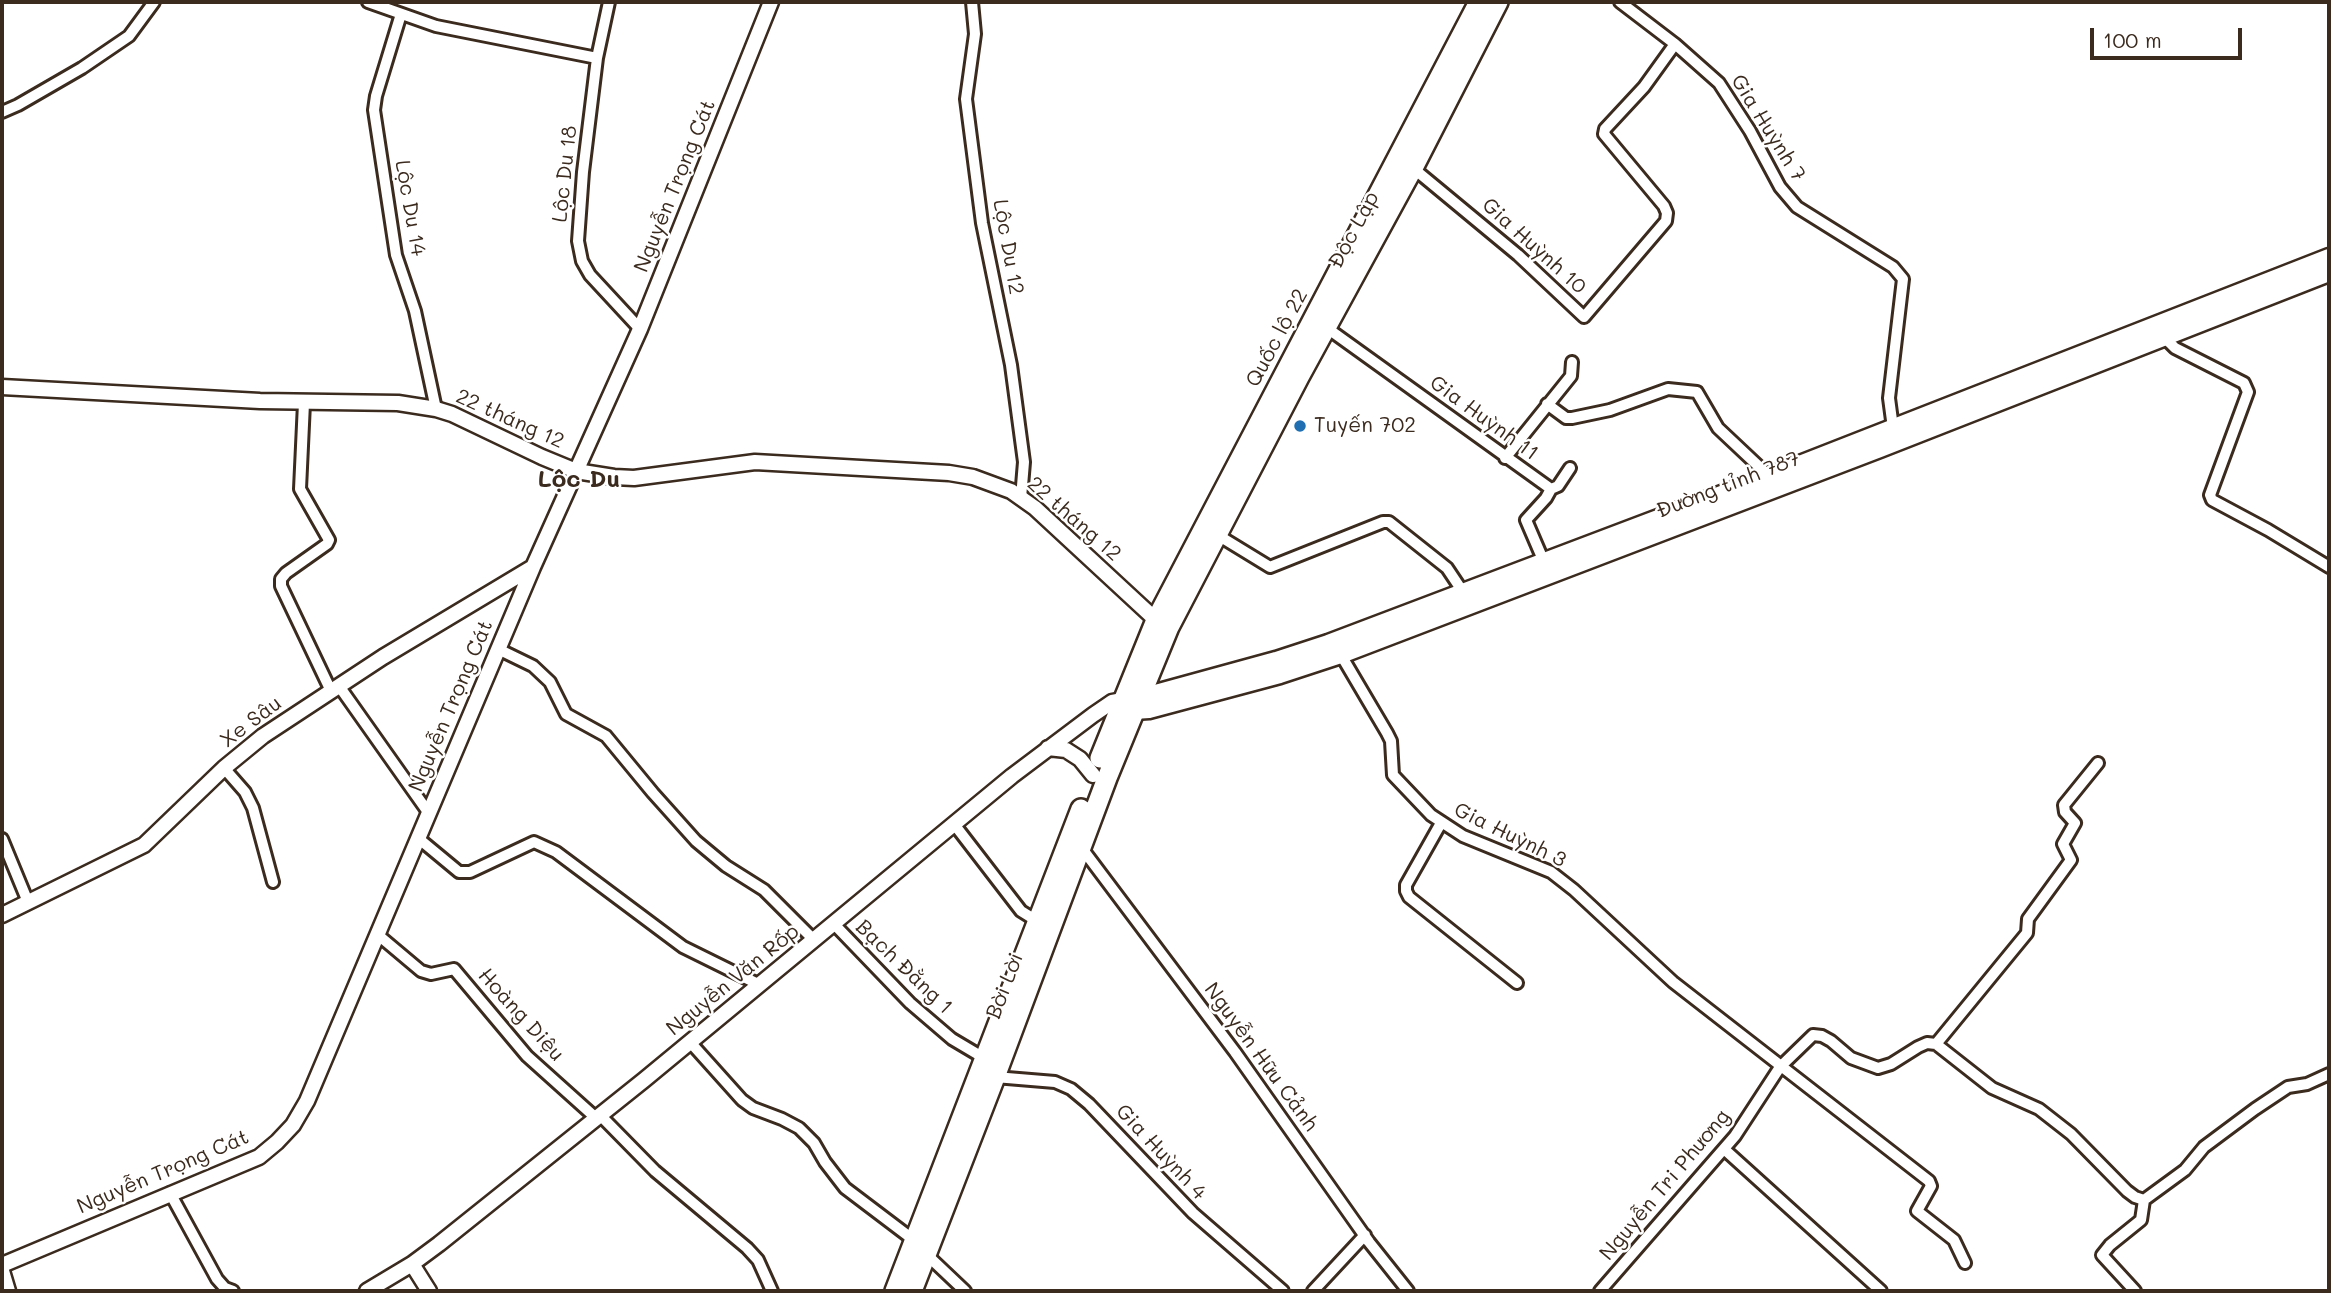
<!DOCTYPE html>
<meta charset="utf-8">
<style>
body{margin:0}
#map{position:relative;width:2331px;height:1293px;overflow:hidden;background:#fff;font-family:Mali,sans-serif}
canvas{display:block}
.frame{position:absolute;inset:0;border:4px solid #3b2a1e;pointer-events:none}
.scale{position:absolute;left:2090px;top:28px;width:152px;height:32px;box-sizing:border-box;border:4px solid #3b2a1e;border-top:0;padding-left:9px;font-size:21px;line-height:24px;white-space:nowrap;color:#3b2a1e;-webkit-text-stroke:5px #fff;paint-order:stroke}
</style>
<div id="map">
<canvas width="2331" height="1293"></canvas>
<div class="frame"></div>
<div class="scale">100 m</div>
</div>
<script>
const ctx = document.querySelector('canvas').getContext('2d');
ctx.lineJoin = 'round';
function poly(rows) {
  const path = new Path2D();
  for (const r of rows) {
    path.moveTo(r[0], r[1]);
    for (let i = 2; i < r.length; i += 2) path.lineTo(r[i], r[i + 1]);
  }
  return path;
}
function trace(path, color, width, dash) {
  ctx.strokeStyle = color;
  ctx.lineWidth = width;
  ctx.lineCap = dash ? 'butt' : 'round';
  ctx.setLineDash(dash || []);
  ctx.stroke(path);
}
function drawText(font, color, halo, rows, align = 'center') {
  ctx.font = font + ' Mali,sans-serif';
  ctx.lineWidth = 5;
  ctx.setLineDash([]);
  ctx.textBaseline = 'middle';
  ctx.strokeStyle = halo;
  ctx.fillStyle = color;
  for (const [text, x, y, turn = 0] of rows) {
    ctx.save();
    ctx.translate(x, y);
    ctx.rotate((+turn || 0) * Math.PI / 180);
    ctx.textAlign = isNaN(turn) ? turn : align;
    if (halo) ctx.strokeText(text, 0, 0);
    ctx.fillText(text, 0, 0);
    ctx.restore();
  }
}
const street = poly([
 [368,2,436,26,597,58],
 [609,2,597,58,583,172,578,241,582,261,590,275,640,329],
 [972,2,975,34,966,99,982,223,1011,365,1024,462,1021,498],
 [1620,2,1675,44,1719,83,1750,131,1780,187,1797,207,1893,267,1903,279,1889,398,1893,428],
 [401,14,376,96,374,110,396,255,415,311,436,409],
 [2,112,18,105,82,68,129,36,154,2],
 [1413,168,1518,255,1584,317,1666,221,1667,213,1664,206,1604,134,1605,129,1644,87,1675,44],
 [1327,328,1551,489],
 [2165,338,2175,348,2244,383,2248,392,2210,495,2212,500,2268,530,2329,567],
 [304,403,300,489,329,540,327,544,286,573,281,579,281,586,331,691],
 [1547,404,1566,418,1572,418,1610,410,1668,389,1697,392,1718,428,1769,476],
 [1505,458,1571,376,1572,362],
 [1551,489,1558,486,1570,468],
 [1216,534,1270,567,1383,522,1389,522,1447,568,1463,592],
 [1544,562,1526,520,1546,498,1551,489],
 [498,649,533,666,550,682,566,714,606,736,653,793,696,841,726,866,764,890,814,940],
 [1341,655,1387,733,1391,741,1393,775,1431,815,1463,836,1551,872,1574,890,1673,982,1929,1181,1931,1186,1917,1211,1954,1240,1965,1263],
 [339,686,428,812],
 [224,768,245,792,253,808,273,882],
 [1441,823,1406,885,1406,891,1409,897,1517,983],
 [954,824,1021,911,1037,921],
 [418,838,459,872,470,872,534,842,556,852,683,947,760,985],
 [2,839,28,902],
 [1081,847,1235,1052,1369,1242,1408,1291],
 [834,924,910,1003,952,1039,984,1058],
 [377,934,421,971,431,974,454,969,527,1056,596,1118],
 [690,1042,742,1100,753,1108,782,1119,799,1128,814,1143,825,1162,845,1188,915,1241],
 [1936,1044,2027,933,2028,919,2071,860,2063,844,2075,823,2065,812,2064,805,2098,763],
 [995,1077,1055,1082,1071,1089,1089,1104,1193,1213,1283,1291],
 [600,1115,655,1171,747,1248,758,1260,772,1291],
 [1724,1149,1881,1291],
 [170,1193,217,1279,225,1288,233,1291],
 [926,1254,965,1291],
 [1313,1291,1365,1235],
 [1600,1291,1735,1136,1780,1067,1813,1035,1822,1036,1831,1041,1851,1058,1878,1068,1891,1064,1918,1047,1927,1043,1936,1044,1992,1088,2039,1109,2071,1134,2127,1191,2135,1197,2144,1200,2185,1170,2204,1147,2255,1109,2288,1087,2307,1084,2329,1074],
 [2135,1291,2102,1255,2110,1245,2141,1220,2144,1200]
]);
const secondary = poly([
 [2,387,260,401,398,403,436,409,452,414,542,457,576,471,614,477,634,478,755,462,949,473,973,477,1011,491,1035,508,1156,620],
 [1048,748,1066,750,1080,759,1093,775],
 [2,915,144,845,224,768,263,736,383,657,533,567],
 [412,1264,429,1291],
 [2,1265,259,1157,277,1142,293,1125,307,1101,533,567,640,329,771,2],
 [2,1271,8,1291],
 [367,1291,412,1264,439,1244,644,1080,1012,776,1093,715,1112,702,1123,700]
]);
const primary = poly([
 [1141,697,1276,660,1328,643,1769,476,2329,257],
 [1134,711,1149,710,1280,675,1341,655,1880,449,2329,273]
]);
const highway = poly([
 [1100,758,1156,620,1479,2],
 [895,1291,1081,809],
 [912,1291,995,1077,1107,778,1169,627,1299,377,1413,168,1498,2]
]);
trace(street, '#3b2a1e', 16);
trace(secondary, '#3b2a1e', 19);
trace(primary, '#3b2a1e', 21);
trace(highway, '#3b2a1e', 24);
trace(street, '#fff', 10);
trace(secondary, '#fff', 14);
trace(primary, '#fff', 16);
trace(highway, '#fff', 19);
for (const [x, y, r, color] of [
 [1300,426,7,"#1f6fb2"]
]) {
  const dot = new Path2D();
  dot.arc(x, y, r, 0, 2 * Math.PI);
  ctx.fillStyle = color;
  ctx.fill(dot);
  trace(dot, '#fff', 2.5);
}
drawText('21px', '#3b2a1e', '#fff', [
 ["Gia Huỳnh 7",1768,128,58],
 ["Lộc Du 18",565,174,-84],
 ["Nguyễn Trọng Cát",675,186,-68],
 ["Lộc Du 14",410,208,80],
 ["Độc Lập",1354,230,-62],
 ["Gia Huỳnh 10",1534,246,42],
 ["Lộc Du 12",1008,247,80],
 ["Quốc lộ 22",1277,338,-62],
 ["Gia Huỳnh 11",1484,418,36],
 ["22 tháng 12",510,419,24],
 ["Đường tỉnh 787",1728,485,-21],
 ["22 tháng 12",1074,519,41],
 ["Nguyễn Trọng Cát",451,706,-67],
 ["Xe Sâu",251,722,-37],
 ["Gia Huỳnh 3",1510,835,26],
 ["Bạch Đằng 1",904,967,44],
 ["Nguyễn Văn Rốp",733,980,-39],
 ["Bời Lời",1005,986,-69],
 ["Hoàng Diệu",521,1015,48],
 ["Nguyễn Hữu Cảnh",1261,1057,54],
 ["Gia Huỳnh 4",1161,1152,47],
 ["Nguyễn Trọng Cát",163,1172,-23],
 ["Nguyễn Tri Phương",1665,1185,-50]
]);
drawText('21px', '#3b2a1e', '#fff', [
 ["Tuyến 702",1314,426]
], 'left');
drawText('bold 24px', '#3b2a1e', '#fff', [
 ["Lộc Du",579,480]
]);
</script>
